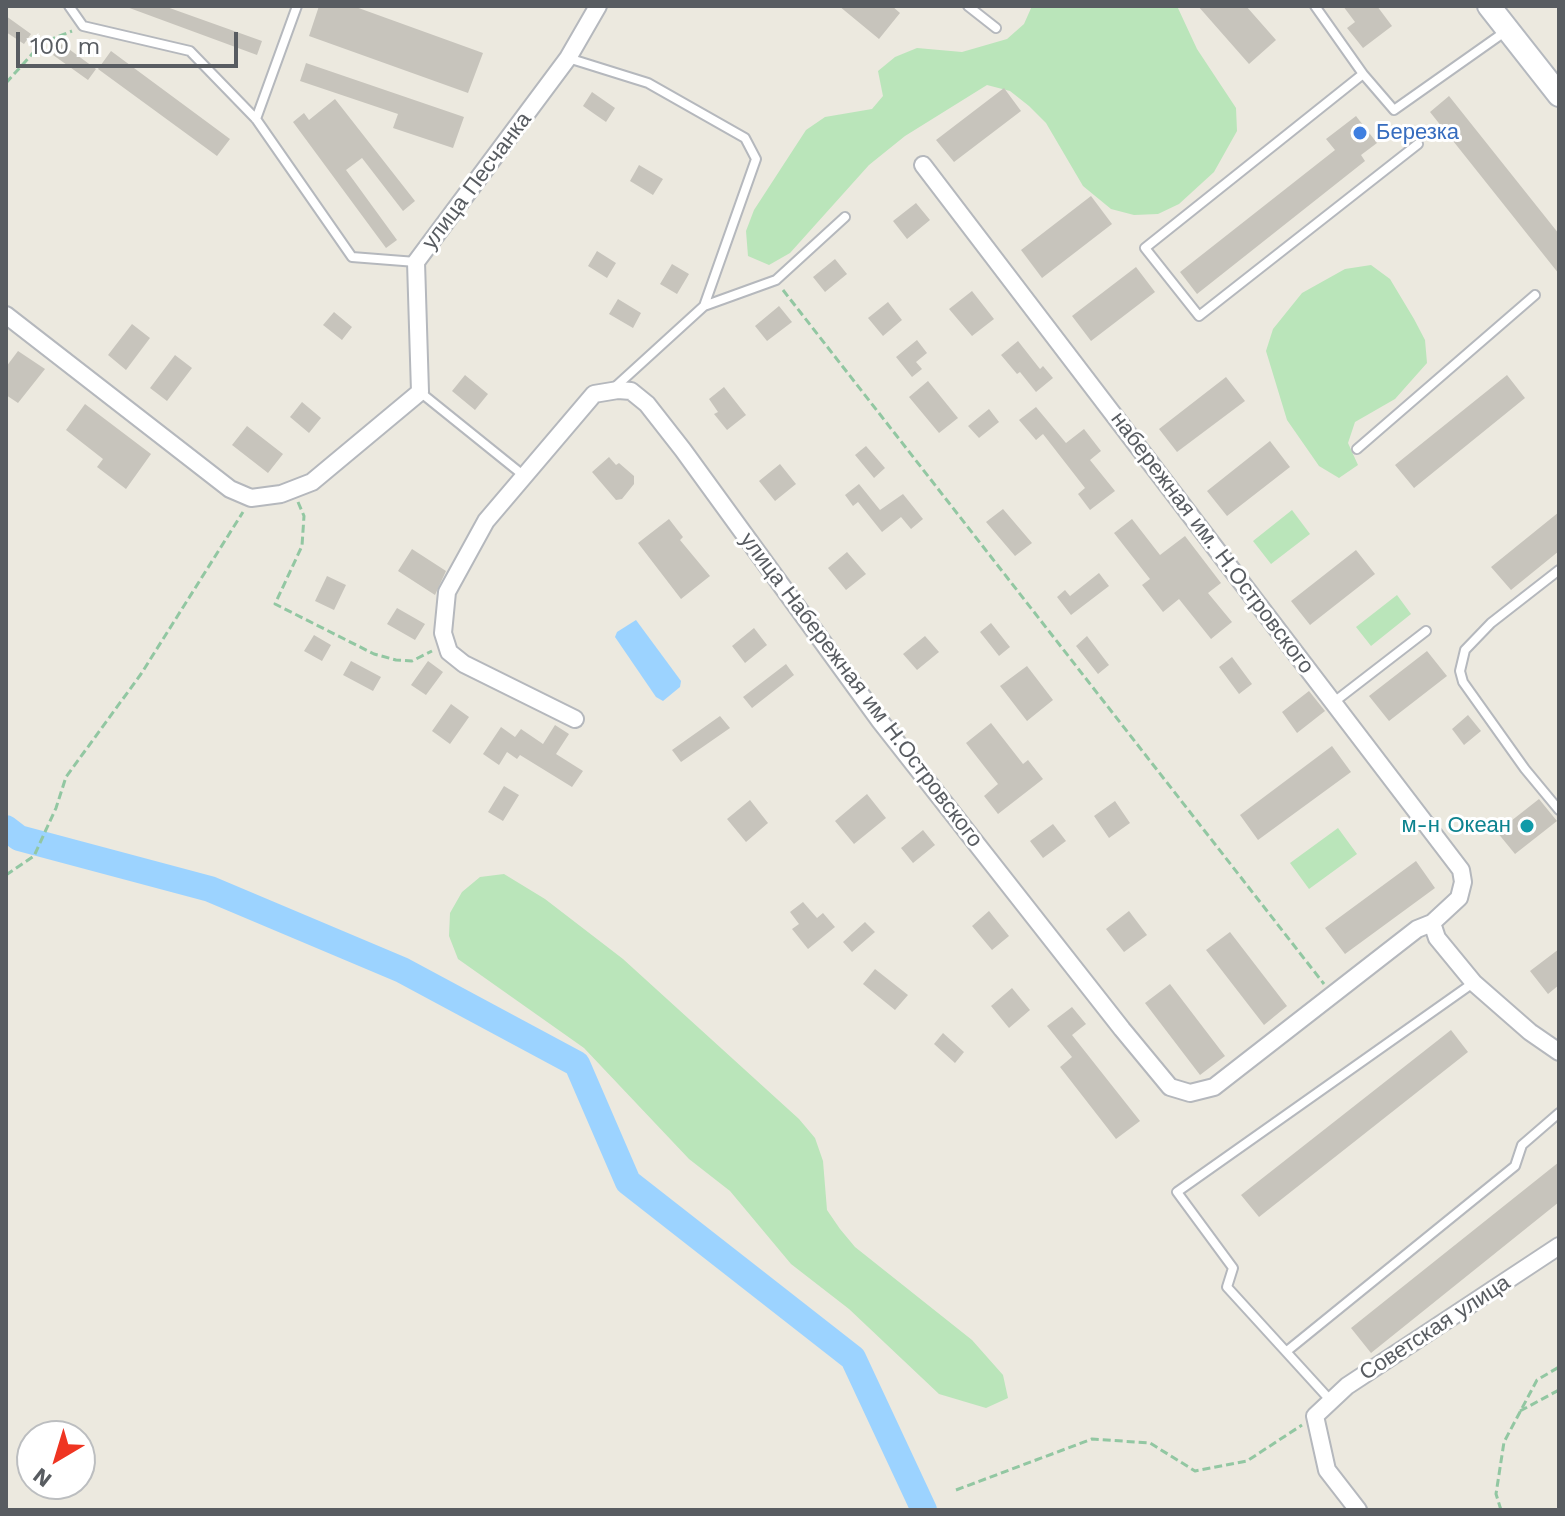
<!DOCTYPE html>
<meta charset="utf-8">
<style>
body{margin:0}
#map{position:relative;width:1565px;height:1516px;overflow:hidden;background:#ece9df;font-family:"Work Sans",sans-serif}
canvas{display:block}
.frame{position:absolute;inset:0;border:8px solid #585c61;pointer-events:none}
.north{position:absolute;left:16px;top:1420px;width:80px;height:80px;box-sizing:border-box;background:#fff;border:2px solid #bcbec0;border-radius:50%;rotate:218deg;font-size:22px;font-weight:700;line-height:32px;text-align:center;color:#585c61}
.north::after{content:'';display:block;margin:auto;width:28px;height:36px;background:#ef3522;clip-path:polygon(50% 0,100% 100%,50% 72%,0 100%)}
.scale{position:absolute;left:16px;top:32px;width:222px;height:36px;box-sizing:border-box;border:4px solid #585c61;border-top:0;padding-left:10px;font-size:24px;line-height:28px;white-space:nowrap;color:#585c61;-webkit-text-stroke:6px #fff;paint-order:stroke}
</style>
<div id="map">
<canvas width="1565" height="1516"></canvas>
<div class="frame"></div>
<div class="north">N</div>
<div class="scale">100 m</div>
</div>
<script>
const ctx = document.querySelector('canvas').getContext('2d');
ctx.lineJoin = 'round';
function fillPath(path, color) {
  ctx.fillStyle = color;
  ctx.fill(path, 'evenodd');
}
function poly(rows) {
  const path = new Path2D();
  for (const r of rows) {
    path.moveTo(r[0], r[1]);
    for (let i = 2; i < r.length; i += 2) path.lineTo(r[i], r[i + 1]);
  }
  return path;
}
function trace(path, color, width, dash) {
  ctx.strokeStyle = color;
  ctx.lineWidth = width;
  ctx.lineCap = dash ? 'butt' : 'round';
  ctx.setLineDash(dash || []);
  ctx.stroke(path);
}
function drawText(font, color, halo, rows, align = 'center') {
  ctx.font = font + ' "Work Sans",sans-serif';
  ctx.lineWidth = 6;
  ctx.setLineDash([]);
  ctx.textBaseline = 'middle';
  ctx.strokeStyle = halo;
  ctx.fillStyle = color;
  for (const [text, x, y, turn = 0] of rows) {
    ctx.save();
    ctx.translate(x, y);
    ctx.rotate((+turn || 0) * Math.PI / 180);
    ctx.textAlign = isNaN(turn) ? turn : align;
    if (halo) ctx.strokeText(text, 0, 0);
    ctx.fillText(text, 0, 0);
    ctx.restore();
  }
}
fillPath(poly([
 [1032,6,1177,6,1197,49,1236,108,1237,131,1214,172,1179,204,1158,214,1134,215,1111,209,1083,186,1046,123,1029,106,1010,91,987,85,905,136,869,165,790,253,769,265,748,256,746,231,754,210,806,130,825,117,872,109,883,96,878,71,895,57,917,48,962,52,1007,39,1024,24],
 [1371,265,1390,279,1414,319,1425,340,1427,363,1395,399,1355,422,1348,443,1358,465,1339,478,1319,466,1287,420,1266,351,1273,329,1302,293,1345,269],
 [1292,510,1310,534,1271,564,1253,541],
 [1397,595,1411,614,1371,646,1356,627],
 [1338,828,1357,854,1309,889,1290,863],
 [504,874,545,899,623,959,799,1119,815,1138,823,1161,827,1210,840,1229,855,1247,972,1340,1003,1375,1008,1398,986,1408,939,1394,849,1309,791,1264,730,1191,689,1159,584,1048,458,959,449,936,450,913,462,892,480,877]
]), '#bae5ba');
fillPath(poly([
 [636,620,681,681,680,687,663,701,656,697,615,637,617,632]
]), '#9cd3ff');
trace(poly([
 [6,828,19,838,210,889,402,970,577,1064,628,1182,853,1358,924,1510]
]), '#9cd3ff', 26);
fillPath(poly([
 [124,6,164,6,262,41,257,55],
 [319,6,353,6,483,53,468,93,309,36],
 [839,6,892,6,900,13,879,39],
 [1198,6,1246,6,1276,40,1249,64],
 [1343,6,1377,6,1392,26,1363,48,1347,28,1355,22],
 [6,16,31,34,24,44,6,32],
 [62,44,96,69,88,80,53,55],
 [111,51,230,139,217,156,98,69],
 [306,63,464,117,453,148,393,128,398,114,300,81],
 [1004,88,1021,111,954,162,936,140],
 [592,92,615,108,606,122,583,106],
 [1449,96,1559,234,1559,274,1430,112],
 [335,99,415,201,403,211,362,158,346,170,397,240,386,248,293,122,304,113,309,120],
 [1356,116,1377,143,1361,155,1365,161,1197,294,1180,272,1335,150,1326,139],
 [639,165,663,179,653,195,630,181],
 [1091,196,1112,224,1042,278,1021,250],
 [916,203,930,220,907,239,893,221],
 [597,251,616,263,607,278,588,266],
 [835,259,847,274,825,292,813,277],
 [672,264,689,274,677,294,660,284],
 [1136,267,1155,292,1091,341,1072,316],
 [972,291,994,319,972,336,949,309],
 [618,299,641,313,633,328,609,314],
 [888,302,902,320,883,336,868,318],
 [779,306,792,322,767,341,755,326],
 [334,312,352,327,342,340,323,325],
 [132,324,150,338,126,370,108,355],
 [917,340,927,353,916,362,922,369,912,377,896,357],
 [1018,341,1040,369,1043,366,1053,378,1036,392,1020,372,1017,374,1001,355],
 [18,351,45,369,18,403,6,395,6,367],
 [175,355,192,368,167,401,150,388],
 [465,375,488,394,475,410,452,391],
 [1507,375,1525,398,1414,488,1395,465],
 [1226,377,1245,401,1177,452,1159,429],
 [928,381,958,418,939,433,909,397],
 [724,387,746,415,727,430,714,414,718,412,709,399],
 [302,402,321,418,309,433,290,417],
 [85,404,151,454,126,489,97,467,103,459,66,430],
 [1036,407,1066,443,1084,429,1101,451,1090,460,1115,491,1090,510,1078,494,1085,488,1043,434,1036,440,1019,420],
 [989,409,999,422,979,438,968,426],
 [247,426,283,454,268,473,232,445],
 [1270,441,1290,467,1227,516,1207,491],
 [866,446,885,468,874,478,855,455],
 [609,457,616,465,619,463,634,476,634,484,622,499,616,500,592,472],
 [780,464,796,484,775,501,759,481],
 [859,484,880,510,903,494,923,519,911,529,901,517,882,532,858,502,853,506,845,495],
 [1003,509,1032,543,1015,556,986,522],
 [1559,512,1559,551,1511,590,1491,567],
 [669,519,683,537,680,540,710,576,681,599,638,543],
 [1132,519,1160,555,1185,536,1221,583,1208,593,1232,622,1211,639,1179,599,1163,612,1142,585,1150,579,1114,533],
 [412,549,446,571,435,595,398,571],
 [1356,550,1375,574,1310,625,1291,601],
 [847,552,866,574,846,590,828,568],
 [1099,573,1109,586,1071,615,1057,597,1065,590,1070,596],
 [327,576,346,585,334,610,315,601],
 [397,608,425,624,415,640,387,624],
 [991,623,1010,647,999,656,980,632],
 [754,628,767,645,745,663,732,646],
 [314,635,331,645,322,661,304,651],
 [925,636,939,652,917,670,903,654],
 [1087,636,1109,665,1098,674,1076,646],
 [1427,651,1447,676,1389,721,1369,696],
 [1232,657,1252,684,1239,694,1219,667],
 [351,661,381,677,373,691,343,675],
 [428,661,443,672,426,695,411,685],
 [786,664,794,675,752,708,743,697],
 [1027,666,1053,700,1027,721,1000,686],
 [1309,691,1325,711,1297,733,1282,712],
 [451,704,469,717,450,744,432,731],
 [1468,715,1481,731,1464,745,1452,729],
 [720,716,730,728,681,762,672,750],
 [991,723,1023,764,1028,760,1043,779,998,814,984,796,998,784,966,743],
 [555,725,569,734,556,754,583,771,572,787,520,755,517,759,507,752,499,765,483,754,501,727,515,737,521,729,543,744],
 [1332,746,1351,772,1258,840,1240,815],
 [504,786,519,795,503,821,488,812],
 [867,794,886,818,854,844,835,821],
 [1539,799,1557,821,1515,854,1497,832],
 [750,800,768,823,746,842,727,819],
 [1115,801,1130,823,1109,838,1094,816],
 [1053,824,1066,841,1043,858,1030,841],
 [923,830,935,845,913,863,901,848],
 [1416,861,1435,888,1345,954,1325,928],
 [803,902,817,918,823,913,835,927,808,949,792,929,799,924,790,912],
 [989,911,1009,936,992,950,972,926],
 [1129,911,1147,935,1124,952,1106,929],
 [865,922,875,932,852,952,843,942],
 [1230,932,1287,1006,1264,1025,1206,950],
 [1559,949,1559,985,1548,994,1530,971],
 [875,969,908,995,895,1010,863,984],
 [1170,984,1225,1056,1200,1075,1145,1003],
 [1012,988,1030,1010,1009,1028,991,1006],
 [1072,1007,1086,1024,1072,1035,1140,1121,1116,1139,1060,1067,1072,1057,1047,1026],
 [1451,1030,1468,1052,1259,1217,1241,1195],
 [943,1033,964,1052,955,1063,934,1044],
 [1559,1162,1559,1202,1371,1353,1351,1328]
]), '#c7c4bc');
const lane = poly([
 [69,6,83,26,190,51,256,119,352,257,416,262],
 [968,6,996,28],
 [1315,6,1363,74,1394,110,1506,31],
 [568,58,648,83,745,138,756,159,704,306],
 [1363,74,1145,248,1199,316,1418,144],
 [256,119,297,6],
 [614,388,704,306,776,280,845,217],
 [420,392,523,475],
 [1357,449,1535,295],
 [1559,570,1491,623,1465,650,1460,671,1463,682,1525,769,1559,810],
 [1334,702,1426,631],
 [1287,1351,1515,1166,1522,1145,1559,1113],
 [1331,1401,1227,1287,1233,1268,1177,1192,1473,983]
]);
const street = poly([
 [6,315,230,489,251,498,281,494,312,482,420,392,416,262,568,58,598,6],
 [575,719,464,664,449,652,443,633,447,592,486,521,594,394,618,390,631,391,647,404,683,450,880,721,1122,1029,1170,1087,1190,1093,1214,1087,1417,929,1432,923,1459,898,1463,882,1461,870,923,165],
 [1432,923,1437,938,1474,983,1530,1032,1559,1052],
 [1358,1510,1327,1470,1315,1416,1347,1386,1559,1246]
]);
const secondary = poly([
 [1489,6,1559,95]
]);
trace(lane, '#b5b8bd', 12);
trace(street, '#b5b8bd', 20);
trace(secondary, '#b5b9bf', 26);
trace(poly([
 [6,83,42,43,72,31],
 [783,290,1324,984],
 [298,502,304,516,302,546,275,604,374,654,396,660,412,661,432,651],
 [6,875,34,856,56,808,66,777,141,674,243,512],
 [1520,1411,1559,1390],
 [956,1490,1092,1439,1150,1443,1195,1471,1247,1461,1302,1425],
 [1501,1510,1496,1494,1504,1442,1537,1380,1559,1367]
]), '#92c7a2', 3, [8, 4]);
trace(lane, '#fff', 8);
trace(street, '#fff', 16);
trace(secondary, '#fff', 22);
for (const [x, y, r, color] of [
 [1360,133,8,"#3f7fe0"],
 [1527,826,8,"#0f9aa8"]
]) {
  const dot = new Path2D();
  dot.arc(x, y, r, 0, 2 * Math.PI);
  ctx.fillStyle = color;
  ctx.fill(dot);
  trace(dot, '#fff', 3);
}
drawText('22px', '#366cbe', '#fff', [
 ["Березка",1376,133]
], 'left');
drawText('22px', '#585c61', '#fff', [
 ["улица Песчанка",477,181,-53],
 ["набережная им. Н.Островского",1212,543,53],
 ["улица Набережная им Н.Островского",861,690,53],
 ["Советская улица",1435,1328,-33]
]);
drawText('22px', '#0d838f', '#fff', [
 ["м-н Океан",1511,826]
], 'right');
</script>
